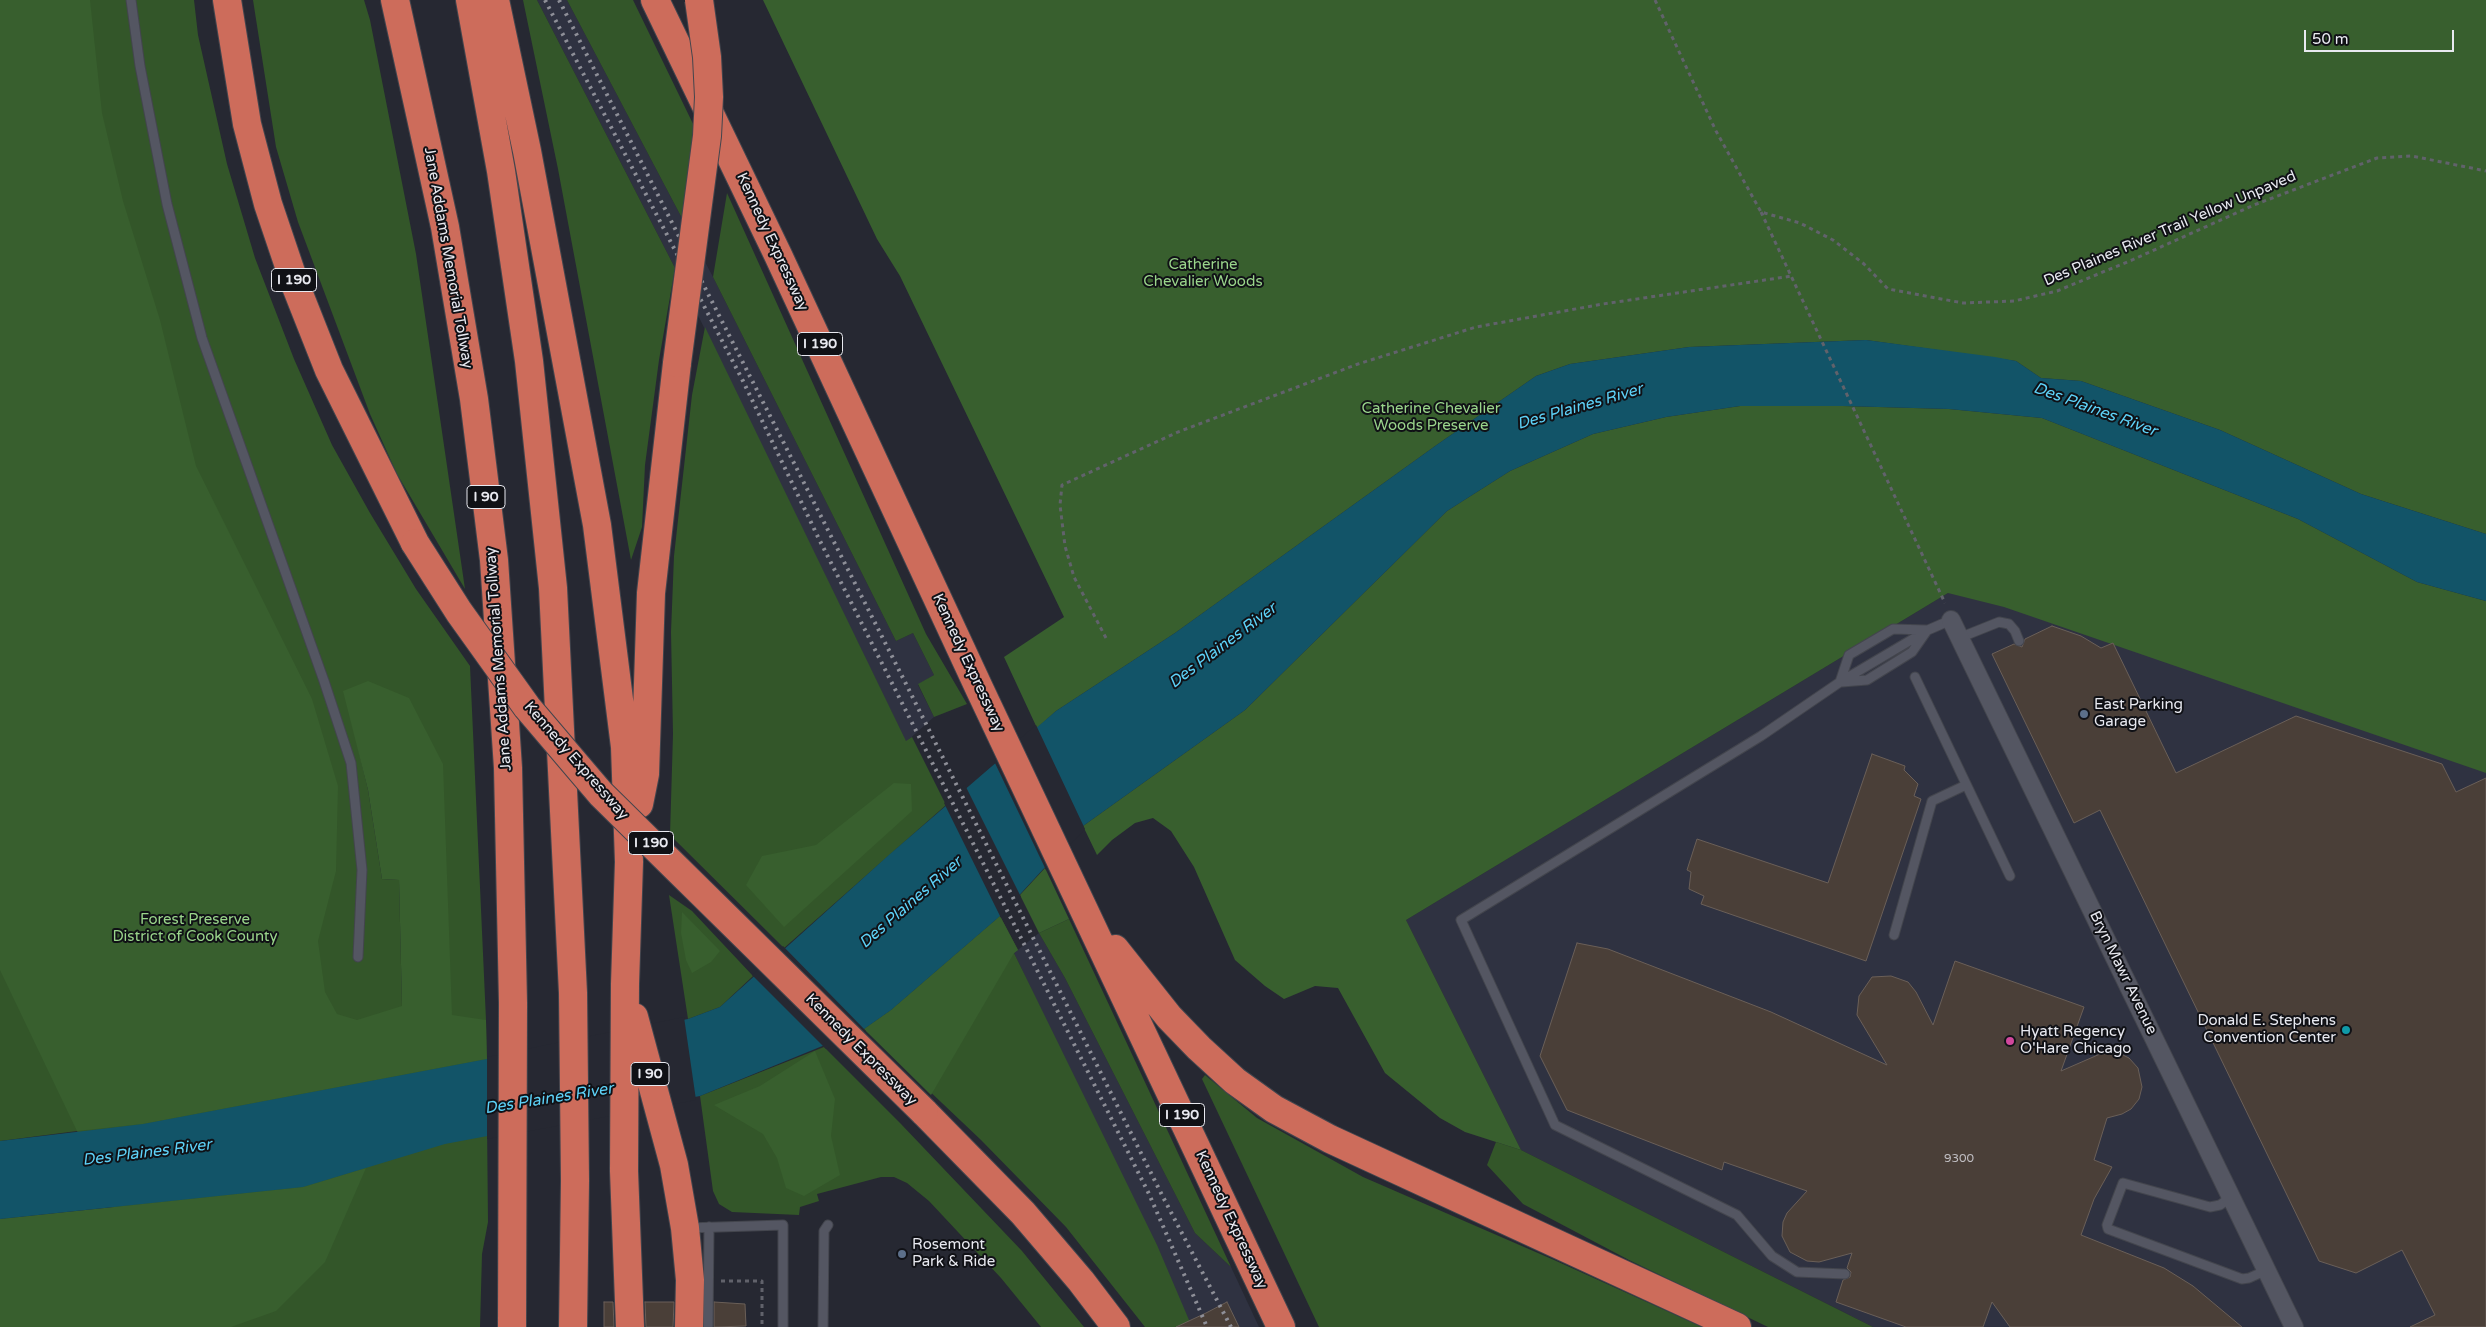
<!DOCTYPE html>
<style>
body{margin:0}
#map{position:relative;width:2486px;height:1327px;overflow:hidden;background:#262832;font-family:"Varela Round",sans-serif}
canvas{display:block}
.scale{position:absolute;left:2304px;top:30px;width:150px;height:22px;box-sizing:border-box;border:2px solid #e8e9f0;border-top:0;padding-left:6px;font-size:15px;line-height:18px;white-space:nowrap;color:#e8e9f0;-webkit-text-stroke:4px #101116;paint-order:stroke}
</style>
<div id="map">
<canvas width="2486" height="1327"></canvas>
<div class="scale">50 m</div>
</div>
<script>
const ctx = document.querySelector('canvas').getContext('2d');
ctx.lineJoin = 'round';
function fillPath(path, color) {
  ctx.fillStyle = color;
  ctx.fill(path, 'evenodd');
}
function poly(rows) {
  const path = new Path2D();
  for (const r of rows) {
    path.moveTo(r[0], r[1]);
    for (let i = 2; i < r.length; i += 2) path.lineTo(r[i], r[i + 1]);
  }
  return path;
}
function trace(path, color, width, dash) {
  ctx.strokeStyle = color;
  ctx.lineWidth = width;
  ctx.lineCap = dash ? 'butt' : 'round';
  ctx.setLineDash(dash || []);
  ctx.stroke(path);
}
function drawText(font, color, halo, rows, align = 'center') {
  ctx.font = font + ' "Varela Round",sans-serif';
  ctx.lineWidth = 4;
  ctx.setLineDash([]);
  ctx.textBaseline = 'middle';
  ctx.strokeStyle = halo;
  ctx.fillStyle = color;
  for (const [text, x, y, turn = 0] of rows) {
    ctx.save();
    ctx.translate(x, y);
    ctx.rotate((+turn || 0) * Math.PI / 180);
    ctx.textAlign = isNaN(turn) ? turn : align;
    if (halo) ctx.strokeText(text, 0, 0);
    ctx.fillText(text, 0, 0);
    ctx.restore();
  }
}
fillPath(poly([
 [537,0,567,0,713,277,896,641,913,633,934,675,918,685,934,717,906,742,675,268],
 [1940,575,2486,769,2486,1327,1873,1327,1521,1150,1406,920,1948,593],
 [1039,933,1065,978,1195,1233,1231,1267,1259,1327,1192,1327,1014,953]
]), '#2f3241');
fillPath(poly([
 [0,0,194,0,198,35,227,164,255,258,294,359,332,445,370,513,416,589,470,666,486,1020,488,1222,482,1254,480,1327,0,1327,0,1219,114,1208,77,1131,0,1141],
 [351,718,452,1016,402,1006,399,880,382,879,368,790],
 [253,0,364,0,370,20,416,254,465,589,397,474,370,414,298,222,276,147],
 [523,0,537,0,675,268,659,360,645,465,642,527,631,560,558,169],
 [567,0,633,0,695,128,684,222],
 [727,193,926,634,967,704,934,717,918,684,934,675,913,633,896,641,713,277],
 [705,327,906,741,912,737,946,805,784,948,670,835,673,734,671,632,674,556,692,395],
 [669,895,692,911,753,976,720,1007,688,1019],
 [1000,916,1018,950,1014,953,1157,1245,1192,1327,1145,1327,1066,1227,981,1140,864,1029,891,1010],
 [1069,919,1231,1267,1195,1233,1065,978,1039,933],
 [824,1047,901,1124,1022,1251,1084,1327,1041,1327,1001,1278,929,1201,907,1183,894,1177,881,1177,817,1194,819,1201,800,1207,799,1215,732,1212,719,1204,713,1191,700,1096],
 [1205,1075,1257,1118,1363,1177,1554,1260,1702,1327,1319,1327,1202,1079],
 [1496,1142,1521,1150,1873,1327,1768,1327,1629,1260,1523,1204,1487,1165]
]), '#335629');
fillPath(poly([
 [0,0,90,0,102,113,123,201,160,320,196,466,312,699,338,786,336,871,318,941,325,992,337,1014,357,1020,402,1006,399,880,382,879,368,790,343,691,368,681,409,698,443,764,452,1015,486,1020,487,1059,143,1124,77,1131,0,970],
 [763,0,2486,0,2486,534,2361,494,2220,430,2081,381,2041,378,2016,361,1866,340,1689,347,1570,364,1536,376,1438,444,1175,633,1056,711,1037,728,1004,657,1064,617,900,276,877,239],
 [1740,406,1843,406,1949,409,2042,418,2298,519,2417,582,2486,601,2486,773,2004,607,1948,593,1406,920,1521,1150,1465,1132,1440,1118,1385,1073,1338,988,1315,986,1284,999,1265,986,1235,960,1194,867,1171,831,1153,818,1135,823,1112,840,1097,855,1083,826,1245,710,1447,511,1510,471,1593,434,1666,417],
 [894,783,911,784,912,811,784,927,746,885,762,856,816,845],
 [1045,868,1069,919,1039,933,1020,895],
 [682,912,720,951,711,962,692,973,686,960,681,933],
 [1000,916,1018,950,1014,953,931,1095,864,1029,891,1010],
 [815,1051,835,1099,831,1136,840,1175,804,1196,786,1188,777,1158,763,1134,714,1105,760,1086],
 [366,1168,325,1262,276,1311,231,1327,0,1327,0,1219,303,1187]
]), '#385f2e');
fillPath(poly([
 [1866,340,1995,357,2016,361,2041,378,2081,381,2220,430,2361,494,2486,534,2486,601,2417,582,2298,519,2042,418,1949,409,1843,406,1740,406,1666,417,1593,434,1510,471,1447,511,1245,710,1083,826,1000,916,891,1010,864,1029,700,1096,445,1144,303,1187,0,1219,0,1141,143,1124,487,1059,688,1019,720,1007,890,854,1056,711,1175,633,1438,444,1536,376,1570,364,1689,347]
]), '#125468');
fillPath(poly([
 [1036,725,1085,829,1046,870,994,761],
 [965,785,1021,897,1001,918,944,803],
 [783,946,866,1031,826,1049,752,975],
 [684,1017,696,1100,487,1139,487,1057]
]), '#262832');
const building = poly([
 [2052,626,2081,636,2101,648,2113,643,2176,773,2296,716,2442,764,2456,792,2486,778,2486,1327,2410,1327,2435,1315,2402,1250,2356,1273,2319,1261,2100,810,2074,823,1992,654,2014,644,2022,647,2025,639,2052,626],
 [1872,754,1905,766,1904,770,1918,784,1914,796,1921,799,1866,961,1701,904,1704,896,1689,889,1691,872,1687,870,1697,839,1828,883,1872,754],
 [1577,943,1608,949,1771,1012,1887,1065,1857,1015,1859,996,1872,977,1891,976,1908,982,1916,992,1933,1025,1955,961,2084,1007,2061,1071,2100,1054,2119,1053,2129,1058,2138,1068,2142,1087,2139,1099,2131,1109,2122,1114,2107,1118,2094,1160,2112,1167,2094,1199,2081,1235,2164,1268,2193,1286,2242,1327,2010,1327,1992,1302,1983,1327,1906,1327,1836,1302,1843,1280,1850,1277,1851,1272,1847,1268,1852,1253,1819,1262,1807,1261,1790,1252,1782,1236,1783,1222,1787,1213,1807,1191,1724,1162,1722,1170,1567,1110,1540,1056,1577,943],
 [604,1302,613,1302,614,1327,604,1327,604,1302],
 [645,1302,674,1302,673,1327,646,1327,645,1302],
 [714,1302,745,1304,746,1326,714,1327,714,1302],
 [1227,1302,1239,1327,1176,1327,1206,1313,1227,1302]
]);
fillPath(building, '#4a3f38');
trace(building, '#6a5f58', 1);
const lane = poly([
 [131,0,140,66,167,204,202,338,324,681,351,763,362,870,358,957],
 [1959,638,1999,622,2009,624,2015,631,2019,641],
 [1915,677,2010,876],
 [1840,682,1849,655,1893,629,1926,630],
 [1842,682,1867,680,1912,652,1926,632],
 [1894,935,1932,801,1966,785],
 [2231,1197,2220,1205,2210,1207,2123,1183,2107,1225,2108,1229,2242,1279,2249,1278,2267,1270],
 [687,1228,783,1225,783,1327],
 [1845,1274,1797,1272,1772,1256,1737,1215,1555,1125,1461,920,1761,736,1840,682,1928,630,1951,620],
 [708,1327,709,1227],
 [823,1327,824,1231,828,1225]
]);
const street = poly([
 [1951,620,2294,1327]
]);
const highway = poly([
 [227,0,247,124,268,204,295,284,329,370,415,543],
 [395,0,445,227,474,399,494,560,508,768,513,1003,512,1327],
 [470,0,501,171,529,361,553,588,573,993,575,1181,573,1327],
 [495,0,527,151,597,525,625,747,629,862,625,984,624,1171,630,1327],
 [655,0,778,255,980,690,1281,1327],
 [639,804,645,774,651,593,677,363],
 [1115,949,1169,1017,1199,1048,1235,1081,1274,1109,1330,1139,1737,1327],
 [634,1017,674,1165,685,1228,690,1280,689,1327],
 [924,1112,1023,1213,1081,1281,1116,1327]
]);
trace(lane, '#43454d', 11);
trace(street, '#43454d', 20);
trace(highway, '#43454d', 30);
trace(poly([
 [1655,0,1716,131,1761,212,1800,223,1833,240,1864,264,1888,289,1963,303,2014,301,2057,291,2132,260,2254,205,2377,158,2412,156,2486,171],
 [1761,212,1945,603],
 [1106,638,1074,577,1065,546,1060,505,1062,485,1178,432,1358,364,1476,327,1603,304,1792,276],
 [721,1281,762,1281,762,1327]
]), '#61626b', 3, [4, 4]);
trace(lane, '#545662', 9);
trace(street, '#545662', 18);
trace(highway, '#cd6c5b', 28);
trace(poly([
 [545,0,743,381,819,539,1024,944,1149,1194,1207,1327],
 [559,0,903,678,1163,1197,1231,1327]
]), '#8e8f98', 4, [2.5, 5]);
const highwayBridge = poly([
 [677,363,707,136,709,97,707,57,699,0],
 [415,543,459,612,527,707,601,794,924,1112]
]);
trace(highwayBridge, '#43454d', 30, []);
trace(highwayBridge, '#cd6c5b', 28);
for (const [x, y, r, color] of [
 [2084,714,5,"#5c6f8a"],
 [2346,1030,5,"#0f9aa8"],
 [2010,1041,5,"#d1479c"],
 [902,1254,5,"#5c6f8a"]
]) {
  const dot = new Path2D();
  dot.arc(x, y, r, 0, 2 * Math.PI);
  ctx.fillStyle = color;
  ctx.fill(dot);
  trace(dot, '#101116', 2);
}
drawText('12px', '#c0bec2', null, [
 ["9300",1959,1159]
]);
for (const [x, y, w] of [
 [294,280,45],
 [820,344,45],
 [486,497,38],
 [651,843,45],
 [650,1074,38],
 [1182,1115,45]
]) {
  const box = new Path2D();
  box.roundRect(x - w / 2, y - 11.5, w, 23, 4);
  ctx.fillStyle = '#101116';
  ctx.fill(box);
  trace(box, '#e8e9f0', 1);
}
drawText('bold 14px', '#e8e9f0', null, [
 ["I 190",294,280],
 ["I 190",820,344],
 ["I 90",486,497],
 ["I 190",651,843],
 ["I 90",650,1074],
 ["I 190",1182,1115]
]);
drawText('15px', '#e8e9f0', '#101116', [
 ["Des Plaines River Trail Yellow Unpaved",2170,229,-23],
 ["Kennedy Expressway",772,242,65],
 ["Jane Addams Memorial Tollway",448,258,80],
 ["Jane Addams Memorial Tollway",499,659,-94],
 ["Kennedy Expressway",968,663,65],
 ["Kennedy Expressway",576,761,49],
 ["Bryn Mawr Avenue",2123,973,64],
 ["Kennedy Expressway",861,1050,45],
 ["Kennedy Expressway",1231,1220,65]
]);
drawText('15px', '#9ad58b', '#101116', [
 ["Catherine",1203,265],
 ["Chevalier Woods",1203,282],
 ["Catherine Chevalier",1431,409],
 ["Woods Preserve",1431,426],
 ["Forest Preserve",195,920],
 ["District of Cook County",195,937]
]);
drawText('15px', '#e8e9f0', '#101116', [
 ["East Parking",2094,705],
 ["Garage",2094,722],
 ["Donald E. Stephens",2336,1021,"right"],
 ["Convention Center",2336,1038,"right"],
 ["Hyatt Regency",2020,1032],
 ["O'Hare Chicago",2020,1049],
 ["Rosemont",912,1245],
 ["Park & Ride",912,1262]
], 'left');
drawText('italic 16px', '#5dd2f8', '#101116', [
 ["Des Plaines River",1580,407,-16],
 ["Des Plaines River",2095,410,20],
 ["Des Plaines River",1223,646,-37],
 ["Des Plaines River",911,903,-41],
 ["Des Plaines River",549,1099,-9],
 ["Des Plaines River",147,1153,-7]
]);
</script>
